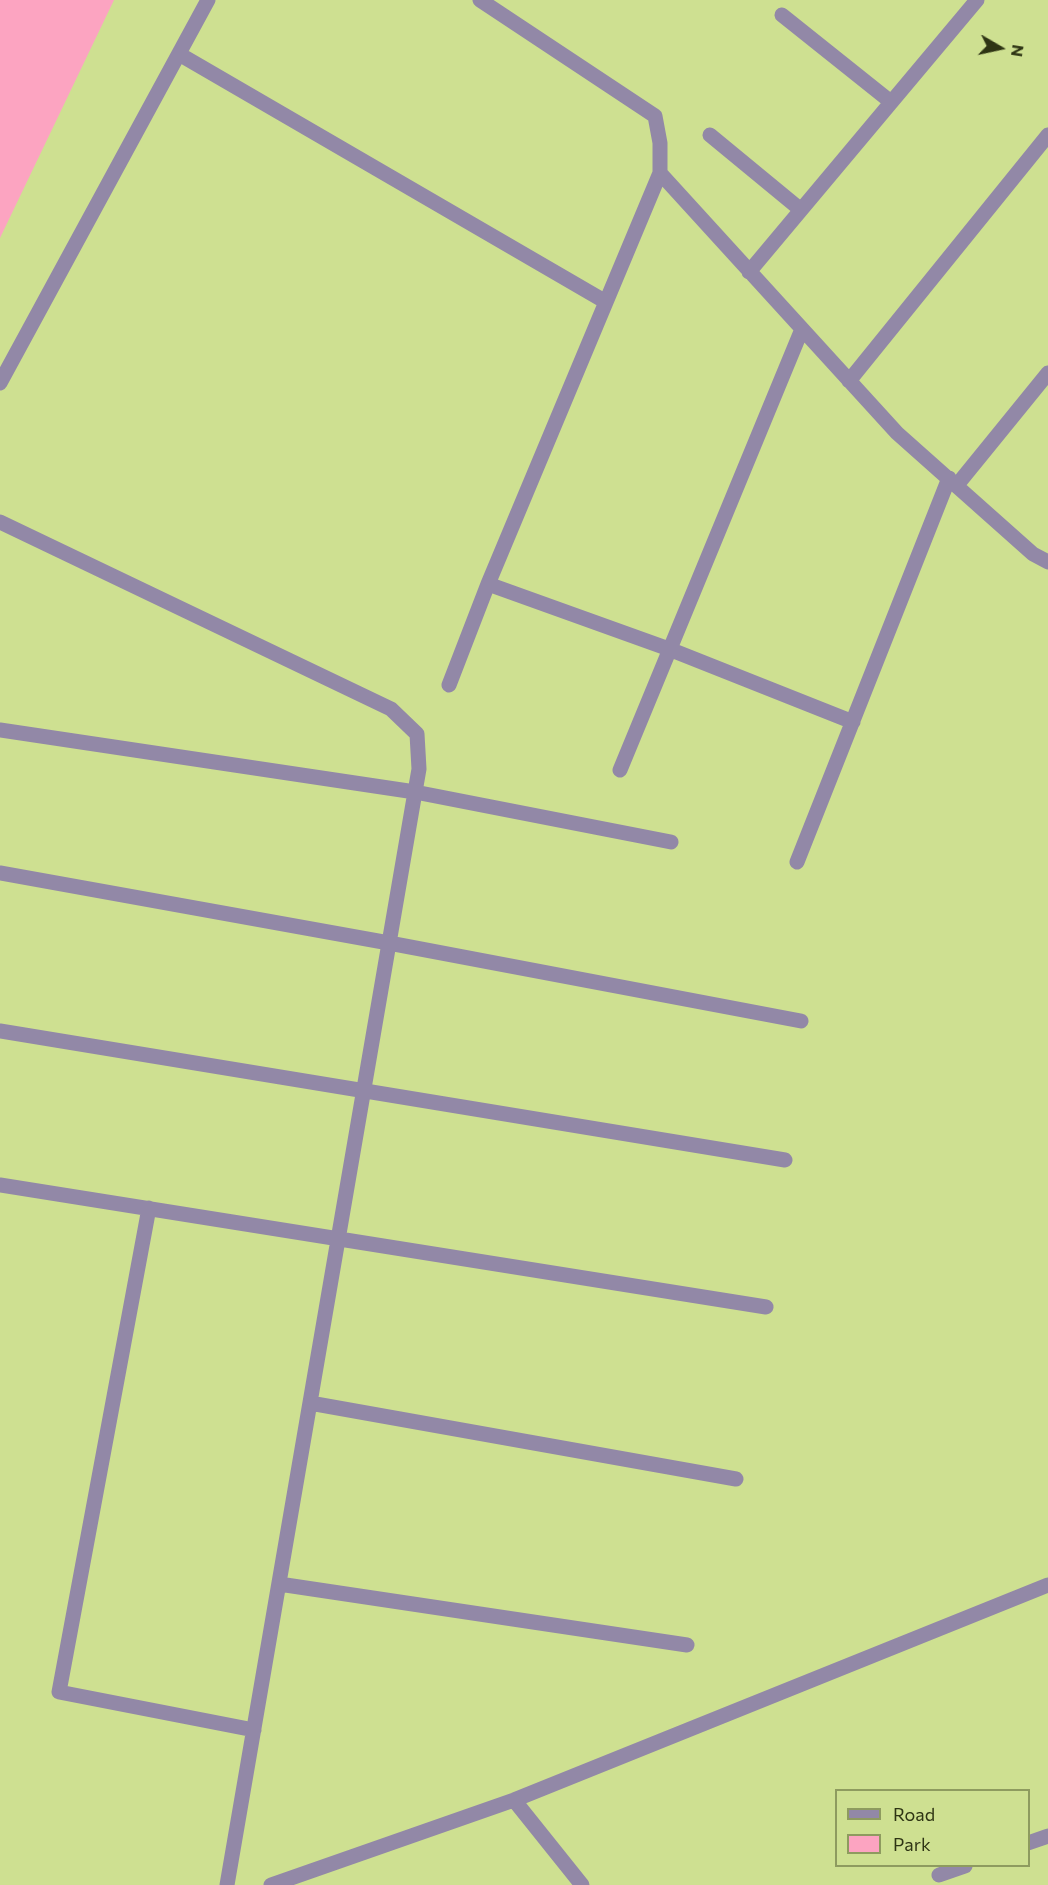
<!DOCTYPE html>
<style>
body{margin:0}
#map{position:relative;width:1048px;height:1885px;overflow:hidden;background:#cee091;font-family:Commissioner,sans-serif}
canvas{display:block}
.legend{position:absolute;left:835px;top:1789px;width:195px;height:78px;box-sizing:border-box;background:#cee091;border:2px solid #8e9b5f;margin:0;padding:8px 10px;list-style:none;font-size:18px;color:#2e3414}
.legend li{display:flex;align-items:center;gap:12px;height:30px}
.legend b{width:30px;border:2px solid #8e9b5f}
.north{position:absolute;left:970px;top:18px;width:60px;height:60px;-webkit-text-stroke:4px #cee091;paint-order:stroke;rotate:99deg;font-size:16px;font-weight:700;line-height:24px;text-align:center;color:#2e3414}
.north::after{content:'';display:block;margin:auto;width:21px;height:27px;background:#2e3414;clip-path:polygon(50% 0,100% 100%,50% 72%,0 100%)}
</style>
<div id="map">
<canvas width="1048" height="1885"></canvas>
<ul class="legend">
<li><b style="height:8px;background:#9288a7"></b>Road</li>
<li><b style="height:16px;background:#fca4c1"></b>Park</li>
</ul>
<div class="north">N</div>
</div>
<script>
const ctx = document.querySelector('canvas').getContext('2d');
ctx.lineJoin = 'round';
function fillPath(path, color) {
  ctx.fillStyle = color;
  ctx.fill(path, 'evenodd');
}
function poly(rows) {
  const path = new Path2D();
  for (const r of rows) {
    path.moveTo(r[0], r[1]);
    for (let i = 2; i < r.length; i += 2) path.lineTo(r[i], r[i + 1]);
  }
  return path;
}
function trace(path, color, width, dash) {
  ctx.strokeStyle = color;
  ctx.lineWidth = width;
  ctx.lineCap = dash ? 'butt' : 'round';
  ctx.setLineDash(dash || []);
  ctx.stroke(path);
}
fillPath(poly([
 [0,0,114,0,0,238]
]), '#fca4c1');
trace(poly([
 [782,15,891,102],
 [179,54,606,302],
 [710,135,801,210],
 [660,173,897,433,1033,554,1048,562],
 [749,272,977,0],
 [849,381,1048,135],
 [0,383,208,0],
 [957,485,1048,373],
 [0,522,391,709,417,734,419,769,415,792,227,1885],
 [488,584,669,649,853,722],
 [449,685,488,584,660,173,660,143,655,116,480,0],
 [0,730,415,792,671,842],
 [620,770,802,329],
 [797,862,949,478],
 [0,873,389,943,801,1021],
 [0,1031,785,1160],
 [0,1185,766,1307],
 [149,1208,59,1692,254,1730],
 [310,1403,736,1479],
 [279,1584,687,1645],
 [514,1800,582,1885],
 [1028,1843,1048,1836],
 [939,1875,965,1866],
 [271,1885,514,1800,1048,1585]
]), '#9288a7', 15);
</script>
